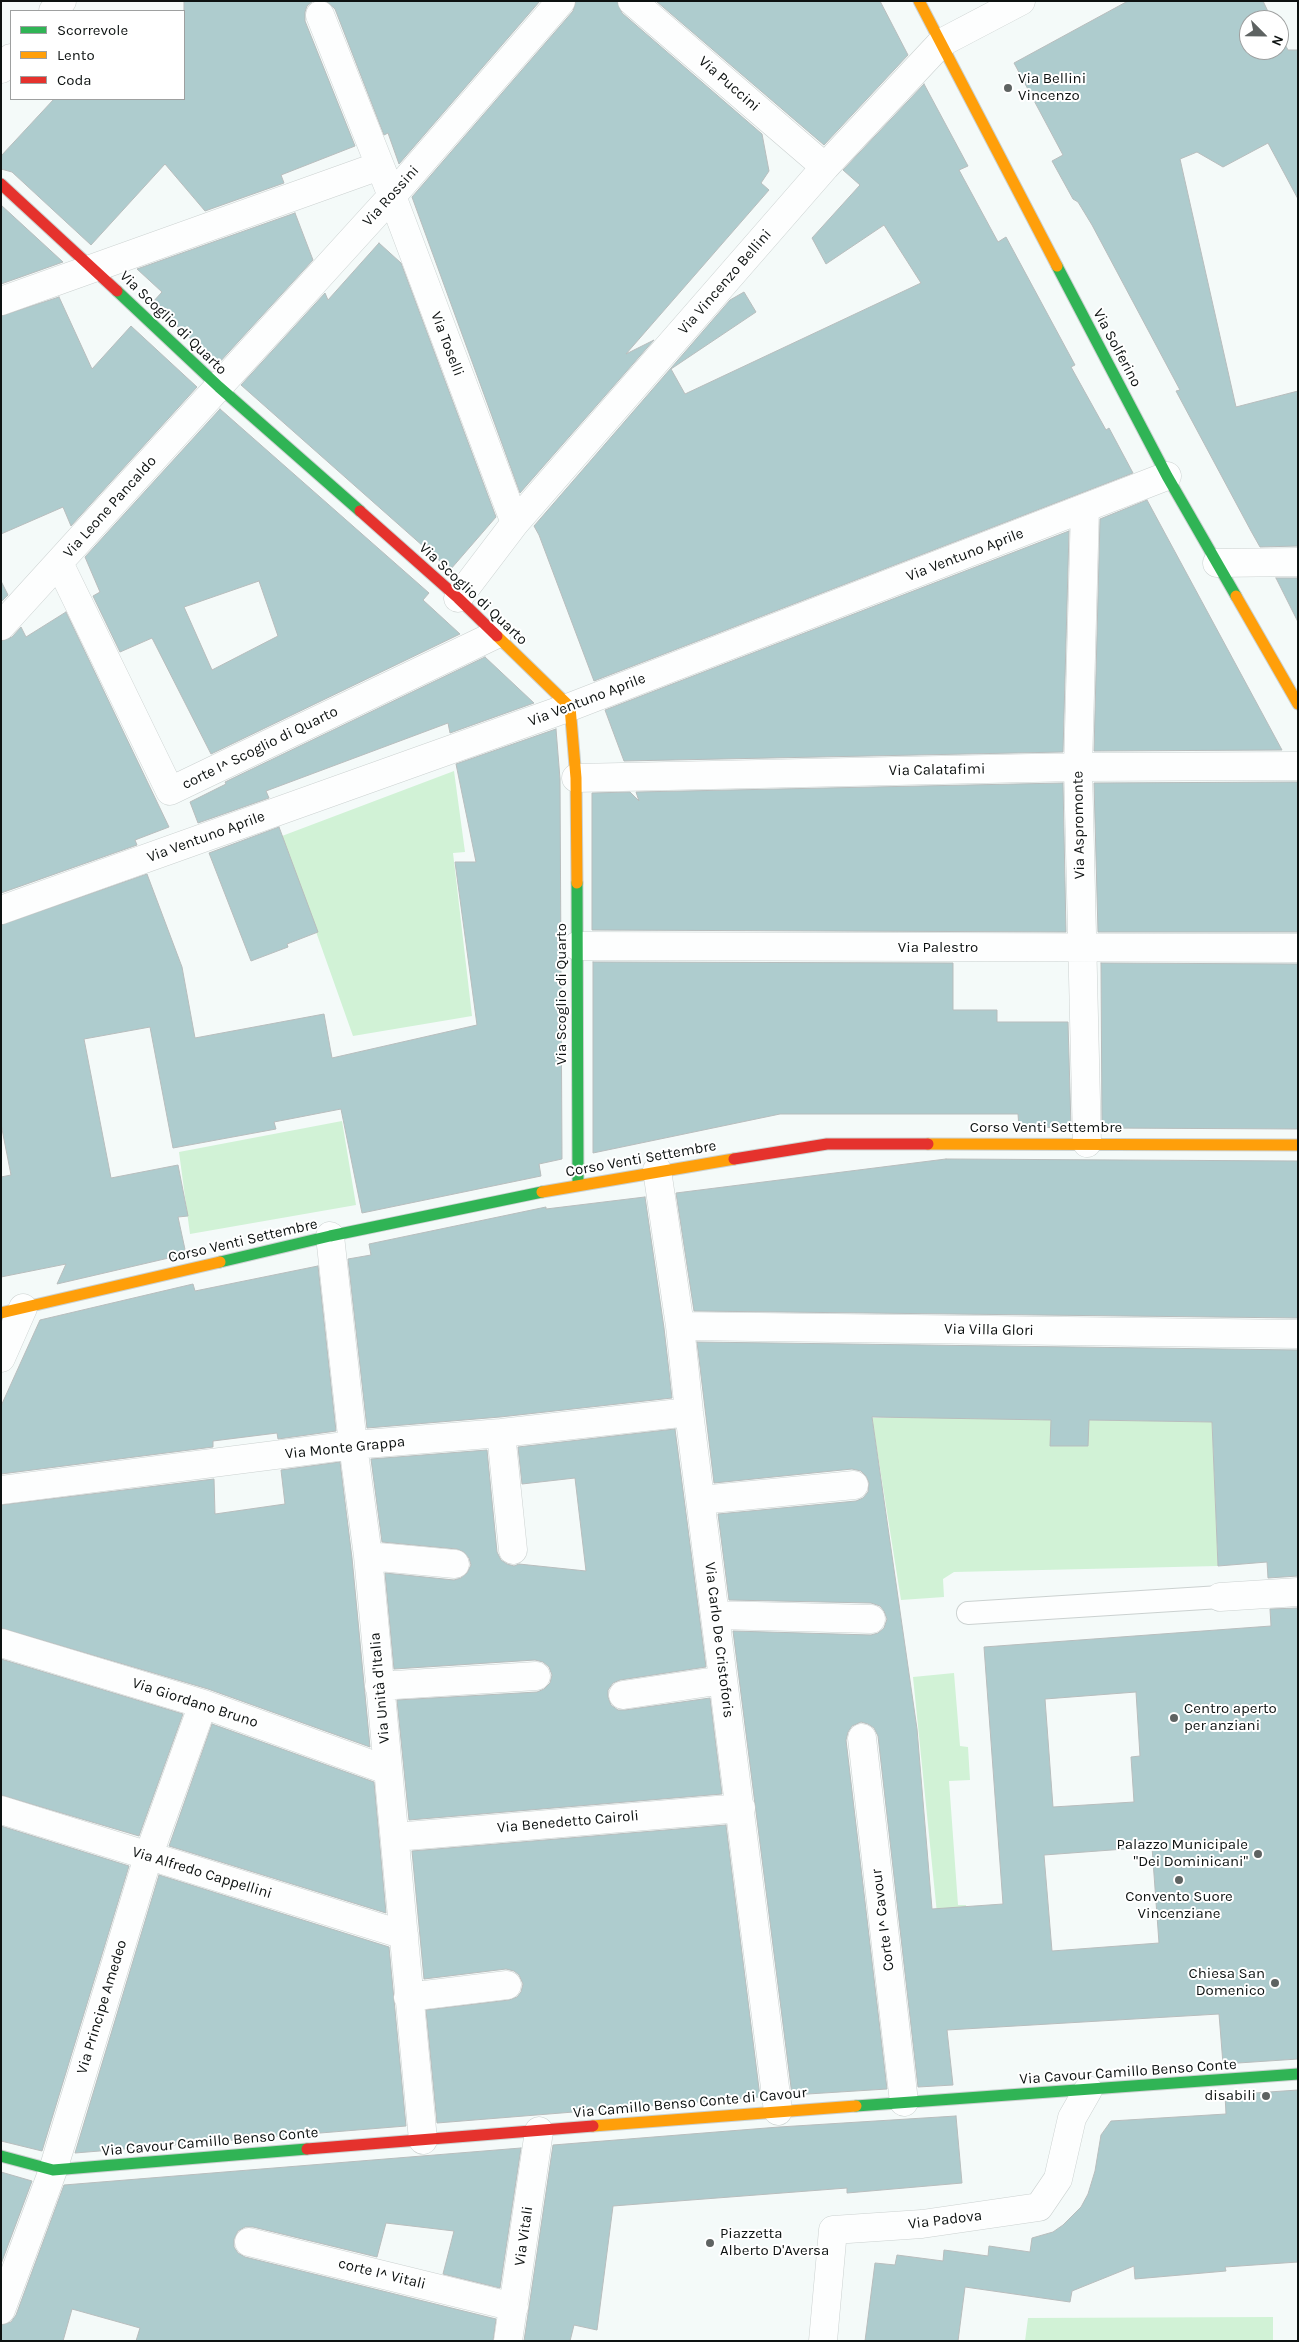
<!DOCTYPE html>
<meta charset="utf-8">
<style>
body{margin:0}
#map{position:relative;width:1299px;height:2342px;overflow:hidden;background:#f4faf9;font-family:Karla,sans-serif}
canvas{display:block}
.frame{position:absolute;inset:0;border:2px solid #0d1211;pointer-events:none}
.legend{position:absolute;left:10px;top:10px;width:175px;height:90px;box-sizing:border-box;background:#fff;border:1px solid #9ea0a0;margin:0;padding:6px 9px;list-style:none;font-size:15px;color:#0d1211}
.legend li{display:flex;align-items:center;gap:10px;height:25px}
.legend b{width:25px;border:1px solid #9ea0a0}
.north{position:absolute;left:1239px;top:10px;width:50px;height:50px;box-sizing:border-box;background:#fff;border:1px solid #9ea0a0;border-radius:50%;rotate:113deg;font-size:14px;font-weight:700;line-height:20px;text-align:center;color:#0d1211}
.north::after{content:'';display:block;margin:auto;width:18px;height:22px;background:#5e6362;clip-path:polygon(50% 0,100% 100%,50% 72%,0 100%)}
</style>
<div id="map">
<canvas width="1299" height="2342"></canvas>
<div class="frame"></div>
<ul class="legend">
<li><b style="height:6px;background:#30b455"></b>Scorrevole</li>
<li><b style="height:6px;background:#ff9f0a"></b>Lento</li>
<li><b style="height:6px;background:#e5322d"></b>Coda</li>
</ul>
<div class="north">N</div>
</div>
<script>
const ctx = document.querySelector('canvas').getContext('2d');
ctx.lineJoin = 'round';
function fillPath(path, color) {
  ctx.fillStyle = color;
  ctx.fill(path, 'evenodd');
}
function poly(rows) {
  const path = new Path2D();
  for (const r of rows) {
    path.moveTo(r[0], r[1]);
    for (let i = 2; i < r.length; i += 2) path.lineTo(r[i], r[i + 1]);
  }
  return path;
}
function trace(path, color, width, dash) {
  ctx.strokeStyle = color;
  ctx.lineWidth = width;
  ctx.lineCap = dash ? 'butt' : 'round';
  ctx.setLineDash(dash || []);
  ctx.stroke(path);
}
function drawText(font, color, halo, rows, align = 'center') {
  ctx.font = font + ' Karla,sans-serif';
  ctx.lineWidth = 4;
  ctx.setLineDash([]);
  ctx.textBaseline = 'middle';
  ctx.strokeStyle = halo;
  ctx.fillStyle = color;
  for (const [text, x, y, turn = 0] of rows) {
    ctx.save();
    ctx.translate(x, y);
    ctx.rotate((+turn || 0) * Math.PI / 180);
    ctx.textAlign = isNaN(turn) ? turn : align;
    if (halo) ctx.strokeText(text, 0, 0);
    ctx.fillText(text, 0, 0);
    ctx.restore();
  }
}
fillPath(poly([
 [454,771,465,852,453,853,472,1016,353,1036,282,836],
 [342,1121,356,1205,190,1234,179,1152],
 [904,1417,1212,1422,1218,1566,954,1572,943,1579,944,1597,901,1600,872,1418],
 [954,1673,960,1746,968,1747,970,1780,949,1781,958,1905,966,1905,970,1962,942,1963,913,1677],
 [1273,2317,1273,2341,1025,2341,1028,2318]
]), '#d1f2d6');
const building = poly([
 [184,1,313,1,307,6,305,12,305,21,355,146,281,175,284,183,205,211,165,164,91,245,12,172,1,169,1,156,54,99,184,99,184,1],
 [326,1,540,1,399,164,388,133,384,135,335,9,326,1],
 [576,1,617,1,622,13,762,134,769,171,761,183,769,190,626,354,654,340,520,493,412,197,573,11,576,1],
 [656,1,880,1,908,55,824,145,656,1],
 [1128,1,1263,1,1272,20,1249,20,1249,50,1279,50,1279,33,1288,50,1298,50,1298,199,1268,143,1223,167,1197,152,1180,159,1236,407,1298,391,1298,546,1260,547,1251,531,1176,391,1180,390,1092,225,1078,202,1073,199,1052,161,1063,155,1014,63,1128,1],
 [924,84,968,166,959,170,998,242,1006,237,1075,365,1071,367,1106,430,1109,428,1133,473,594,681,539,535,534,526,730,300,744,292,756,312,671,369,685,394,921,283,884,225,826,264,812,238,860,185,843,170,924,84],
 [1,205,63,262,1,284,1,205],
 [295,213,313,260,218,364,152,303,162,292,137,269,295,213],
 [379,243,401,263,496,517,450,570,241,385,325,293,328,300,379,243],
 [59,297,92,369,131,326,197,387,71,526,63,507,1,534,1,316,59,297],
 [220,409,429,593,423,600,460,634,211,754,152,638,120,652,93,596,100,592,85,557,220,409],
 [259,581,278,636,212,670,184,607,259,581],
 [1147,500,1282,750,1094,751,1100,519,1147,500],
 [1069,531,1063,752,624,761,605,710,1069,531],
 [1276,578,1298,578,1298,622,1276,578],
 [1,581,8,595,1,602,1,581],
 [66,612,169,827,135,840,137,845,1,893,1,641,12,637,21,627,26,637,66,612],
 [485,657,534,703,450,733,448,723,266,791,269,798,198,823,190,802,226,784,225,782,485,657],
 [556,729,560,779,562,1159,539,1164,541,1176,362,1213,341,1109,274,1122,276,1129,173,1148,150,1027,84,1039,111,1178,178,1165,188,1216,178,1217,186,1254,57,1284,66,1264,1,1277,1,1177,11,1175,1,1124,1,925,147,874,182,967,195,1038,324,1014,332,1058,477,1025,455,862,476,862,456,764,556,729],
 [1298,782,1298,932,1098,932,1094,783,1298,782],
 [1063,783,1066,932,592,930,592,793,630,792,639,801,636,792,1063,783],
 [279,827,318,932,287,944,288,947,251,961,209,853,279,827],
 [593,962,953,963,953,1010,997,1010,997,1022,1068,1022,1071,1127,1019,1128,1018,1114,780,1114,593,1153,593,962],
 [1101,963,1298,964,1298,1129,1102,1128,1101,963],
 [946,1159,1298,1161,1298,1318,694,1311,676,1193,946,1159],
 [645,1197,664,1328,672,1398,500,1417,367,1428,348,1259,371,1255,369,1244,546,1207,546,1209,645,1197],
 [318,1266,336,1431,278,1439,277,1433,213,1441,213,1447,1,1474,1,1406,40,1320,193,1284,195,1291,318,1266],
 [697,1342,1298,1350,1298,1576,1268,1578,1267,1562,1218,1566,1212,1422,1089,1420,1088,1446,1050,1446,1051,1420,872,1417,917,1729,932,1909,1003,1904,984,1647,1271,1626,1270,1609,1298,1608,1298,2059,1223,2064,1219,2014,947,2030,953,2085,918,2087,878,1736,874,1728,868,1724,861,1722,852,1726,848,1732,846,1740,887,2089,792,2095,733,1631,871,1635,878,1633,884,1628,887,1619,884,1611,880,1606,871,1603,729,1600,718,1514,856,1501,863,1498,868,1492,869,1483,866,1476,861,1471,852,1469,714,1483,697,1342],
 [1136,1692,1140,1756,1131,1757,1134,1802,1053,1807,1045,1699,1136,1692],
 [1152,1847,1159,1943,1052,1951,1044,1855,1152,1847],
 [675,1429,706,1667,620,1680,613,1683,608,1690,608,1697,611,1705,618,1710,625,1710,710,1698,722,1794,409,1820,397,1700,537,1692,544,1689,550,1683,552,1675,549,1667,543,1662,535,1660,394,1669,385,1573,454,1580,461,1578,467,1573,471,1565,469,1558,464,1552,457,1549,382,1542,371,1459,487,1450,497,1552,501,1560,507,1564,514,1566,519,1564,586,1571,575,1478,522,1484,518,1447,675,1429],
 [340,1462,352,1558,370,1747,208,1689,1,1628,1,1505,214,1479,215,1514,285,1504,281,1470,340,1462],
 [1,1659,183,1714,139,1836,1,1795,1,1659],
 [212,1724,374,1782,386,1913,169,1846,212,1724],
 [726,1825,760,2097,437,2123,426,2010,509,2000,517,1997,521,1992,523,1984,519,1975,514,1971,506,1969,424,1979,412,1851,726,1825],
 [1,1826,129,1866,42,2151,1,2141,1,1826],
 [159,1875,389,1947,406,2126,75,2153,159,1875],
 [1298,2090,1298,2262,1225,2267,1226,2271,1135,2279,1134,2266,1072,2291,1070,2302,965,2287,958,2341,865,2341,875,2263,895,2265,897,2255,943,2261,944,2250,988,2256,989,2246,1030,2252,1032,2238,1053,2232,1063,2225,1081,2207,1088,2194,1095,2171,1101,2135,1111,2121,1226,2114,1225,2095,1298,2090],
 [956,2116,962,2183,847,2193,847,2188,613,2206,597,2330,574,2325,570,2341,524,2341,553,2145,779,2127,956,2116],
 [521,2148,500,2288,443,2274,454,2231,386,2223,377,2257,253,2227,245,2227,238,2231,234,2239,234,2247,238,2253,245,2257,496,2319,493,2341,136,2341,140,2328,72,2309,63,2341,1,2341,1,2325,11,2322,16,2315,64,2185,521,2148],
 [1,2172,32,2181,1,2264,1,2172]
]);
fillPath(building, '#aeccce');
trace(building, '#b8bdbd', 1);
const lane = poly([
 [968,1613,1220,1597]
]);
const street = poly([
 [632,1,825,167],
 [53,11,62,1],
 [320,15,392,196,515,523],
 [1,69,11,58],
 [1,301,379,166],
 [1085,508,1078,767,1087,1143],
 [59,563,170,791,497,634],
 [1217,563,1298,562],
 [458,598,515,523,825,167,941,43,1021,1],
 [1,626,392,196,561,1],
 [576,778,1078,767,1298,766],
 [1,910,570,707,1167,476],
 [577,946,1298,948],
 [657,1170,680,1326,689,1412,778,2111],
 [330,1236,353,1445,368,1556,423,2140],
 [680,1326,1298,1334],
 [1,1358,23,1308],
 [501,1433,513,1550],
 [1,1490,353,1445,501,1433,689,1412],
 [701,1500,854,1485],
 [368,1556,455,1564],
 [1220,1597,1298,1592],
 [716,1615,871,1619],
 [1,1643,203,1704,387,1770],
 [379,1686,536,1676],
 [623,1695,723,1680],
 [862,1738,904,2102],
 [1,1810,404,1935],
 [395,1837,741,1808],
 [408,1997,507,1985],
 [249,2242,514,2307],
 [1,2310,53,2170,148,1857,203,1704],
 [508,2341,539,2131],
 [823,2341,833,2230,922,2224,1039,2207,1058,2179,1072,2118,1088,2090]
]);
const fast = poly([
 [1057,266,1167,476,1236,596],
 [117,291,219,387,360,511],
 [577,883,578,1184],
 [220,1262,330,1236,542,1192],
 [856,2106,1298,2074],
 [1,2156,53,2170,307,2149]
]);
const slow = poly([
 [919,1,1057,266],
 [1236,596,1298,704],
 [497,636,570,707,576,778,577,883],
 [928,1144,1298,1145],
 [542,1192,734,1159],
 [1,1313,220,1262],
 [593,2126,856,2106]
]);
const jam = poly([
 [1,184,117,291],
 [360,511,458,598,497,636],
 [734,1159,827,1144,928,1144],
 [307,2149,593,2126]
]);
trace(lane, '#cbd1d0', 24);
trace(street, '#cbd1d0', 29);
trace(fast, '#cbd1d0', 13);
trace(slow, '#cbd1d0', 13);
trace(jam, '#cbd1d0', 13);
trace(lane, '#fdfefe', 22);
trace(street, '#fdfefe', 28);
trace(fast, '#30b455', 11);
trace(slow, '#ff9f0a', 11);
trace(jam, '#e5322d', 11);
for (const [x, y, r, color] of [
 [1008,88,5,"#5e6362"],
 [1174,1718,5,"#5e6362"],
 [1258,1854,5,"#5e6362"],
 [1179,1880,5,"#5e6362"],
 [1275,1983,5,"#5e6362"],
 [1266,2096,5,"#5e6362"],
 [710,2243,5,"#5e6362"]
]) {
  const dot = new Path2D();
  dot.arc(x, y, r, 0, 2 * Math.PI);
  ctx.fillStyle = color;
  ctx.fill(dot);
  trace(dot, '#fff', 2);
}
drawText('15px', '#0d1211', '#fff', [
 ["Via Bellini",1018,79],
 ["Vincenzo",1018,96],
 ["Centro aperto",1184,1709],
 ["per anziani",1184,1726],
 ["Palazzo Municipale",1248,1845,"right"],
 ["\"Dei Dominicani\"",1248,1862,"right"],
 ["Convento Suore",1179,1897,"center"],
 ["Vincenziane",1179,1914,"center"],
 ["Chiesa San",1265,1974,"right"],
 ["Domenico",1265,1991,"right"],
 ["disabili",1256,2096,"right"],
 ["Piazzetta",720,2234],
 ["Alberto D'Aversa",720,2251]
], 'left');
drawText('15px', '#0d1211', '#fff', [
 ["Via Puccini",729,84,41],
 ["Via Rossini",391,196,-48],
 ["Via Vincenzo Bellini",725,282,-49],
 ["Via Scoglio di Quarto",173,323,44],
 ["Via Toselli",447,344,69],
 ["Via Solferino",1117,348,62],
 ["Via Leone Pancaldo",110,507,-48],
 ["Via Ventuno Aprile",965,555,-21],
 ["Via Scoglio di Quarto",473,594,43],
 ["Via Ventuno Aprile",587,700,-21],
 ["corte I^ Scoglio di Quarto",260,748,-26],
 ["Via Calatafimi",937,770,-1],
 ["Via Aspromonte",1079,825,-91],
 ["Via Ventuno Aprile",206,837,-20],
 ["Via Palestro",938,948],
 ["Via Scoglio di Quarto",562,994,-90],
 ["Corso Venti Settembre",1046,1128],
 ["Corso Venti Settembre",641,1159,-10],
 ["Corso Venti Settembre",243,1241,-13],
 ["Via Villa Glori",989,1330,1],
 ["Via Monte Grappa",345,1448,-6],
 ["Via Carlo De Cristoforis",719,1640,83],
 ["Via Unità d'Italia",380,1688,-95],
 ["Via Giordano Bruno",195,1703,18],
 ["Via Benedetto Cairoli",568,1822,-5],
 ["Via Alfredo Cappellini",202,1873,17],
 ["Corte I^ Cavour",883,1920,-97],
 ["Via Principe Amedeo",102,2007,-73],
 ["Via Cavour Camillo Benso Conte",1128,2072,-4],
 ["Via Camillo Benso Conte di Cavour",690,2103,-5],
 ["Via Cavour Camillo Benso Conte",210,2142,-5],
 ["Via Padova",945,2220,-7],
 ["Via Vitali",524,2236,-82],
 ["corte I^ Vitali",382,2274,14]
]);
</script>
